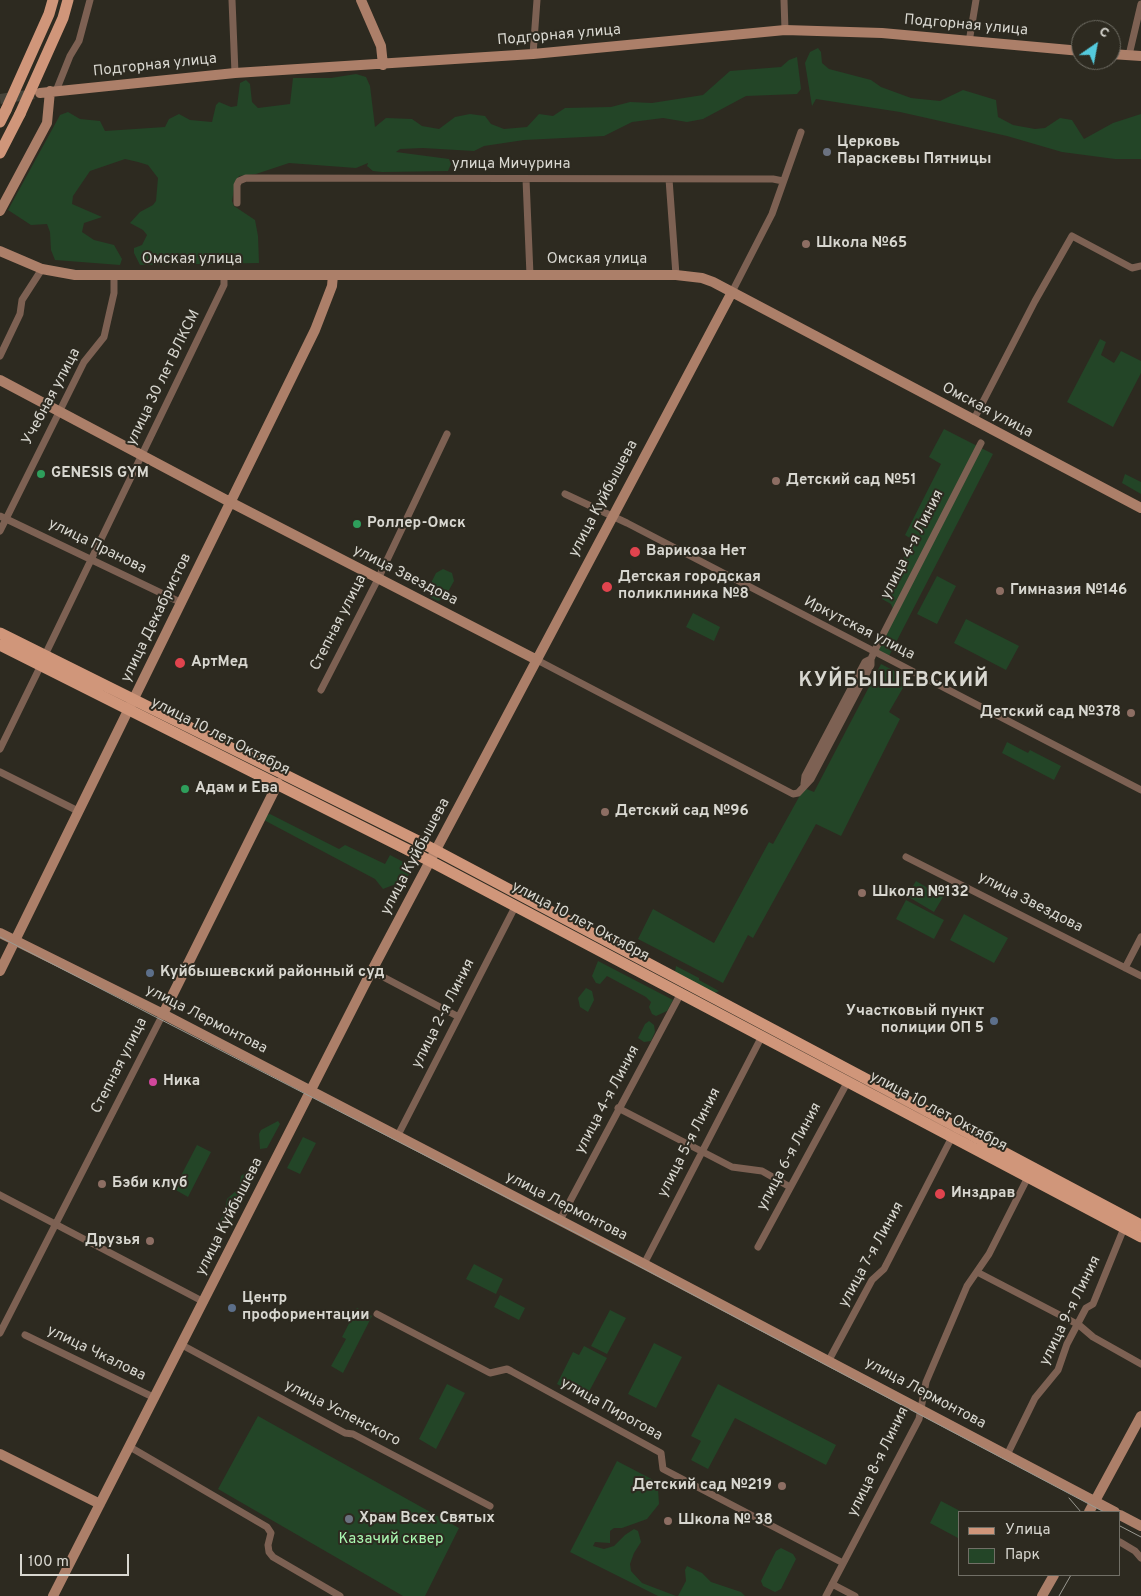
<!DOCTYPE html>
<meta charset="utf-8">
<style>
body{margin:0}
#map{position:relative;width:1141px;height:1596px;overflow:hidden;background:#2d2a20;font-family:Overpass,sans-serif}
canvas{display:block}
.legend{position:absolute;left:958px;top:1511px;width:162px;height:65px;box-sizing:border-box;background:#2d2a20;border:1px solid #716f66;margin:0;padding:6px 9px;list-style:none;font-size:15px;color:#d8d7d0}
.legend li{display:flex;align-items:center;gap:10px;height:25px}
.legend b{width:25px;border:1px solid #716f66}
.north{position:absolute;left:1071px;top:20px;width:50px;height:50px;box-sizing:border-box;background:#2d2a20;border:1px solid #716f66;border-radius:50%;rotate:33deg;font-size:14px;font-weight:700;line-height:20px;text-align:center;color:#d8d7d0}
.north::after{content:'';display:block;margin:auto;width:18px;height:22px;background:#54cadd;clip-path:polygon(50% 0,100% 100%,50% 72%,0 100%)}
.scale{position:absolute;left:20px;top:1554px;width:109px;height:22px;box-sizing:border-box;border:2px solid #d8d7d0;border-top:0;padding-left:6px;font-size:15px;line-height:18px;white-space:nowrap;color:#d8d7d0;-webkit-text-stroke:4px #2d2a20;paint-order:stroke}
</style>
<div id="map">
<canvas width="1141" height="1596"></canvas>
<ul class="legend">
<li><b style="height:6px;background:#d0967a"></b>Улица</li>
<li><b style="height:14px;background:#234527"></b>Парк</li>
</ul>
<div class="north">С</div>
<div class="scale">100 m</div>
</div>
<script>
const ctx = document.querySelector('canvas').getContext('2d');
ctx.lineJoin = 'round';
function fillPath(path, color) {
  ctx.fillStyle = color;
  ctx.fill(path, 'evenodd');
}
function poly(rows) {
  const path = new Path2D();
  for (const r of rows) {
    path.moveTo(r[0], r[1]);
    for (let i = 2; i < r.length; i += 2) path.lineTo(r[i], r[i + 1]);
  }
  return path;
}
function trace(path, color, width, dash) {
  ctx.strokeStyle = color;
  ctx.lineWidth = width;
  ctx.lineCap = dash ? 'butt' : 'round';
  ctx.setLineDash(dash || []);
  ctx.stroke(path);
}
function drawText(font, color, halo, rows, align = 'center') {
  ctx.font = font + ' Overpass,sans-serif';
  ctx.lineWidth = 4;
  ctx.setLineDash([]);
  ctx.textBaseline = 'middle';
  ctx.strokeStyle = halo;
  ctx.fillStyle = color;
  for (const [text, x, y, turn = 0] of rows) {
    ctx.save();
    ctx.translate(x, y);
    ctx.rotate((+turn || 0) * Math.PI / 180);
    ctx.textAlign = isNaN(turn) ? turn : align;
    if (halo) ctx.strokeText(text, 0, 0);
    ctx.fillText(text, 0, 0);
    ctx.restore();
  }
}
fillPath(poly([
 [818,48,821,52,822,63,829,69,871,80,881,87,911,98,940,101,963,90,996,100,998,117,1013,125,1035,129,1045,128,1060,118,1072,120,1084,139,1113,123,1141,114,1141,159,1115,159,1062,152,1007,136,900,112,816,99,812,106,805,63,810,52],
 [797,57,801,89,797,94,746,96,703,119,687,122,663,118,632,122,604,136,524,140,484,146,474,151,423,148,400,149,396,152,449,159,451,164,448,171,382,172,373,171,367,166,368,163,356,168,289,163,256,174,239,176,235,184,232,201,234,206,255,220,258,236,259,263,140,265,134,253,134,248,142,245,147,235,143,230,130,223,140,212,153,205,156,201,158,178,148,165,138,162,125,159,90,171,73,196,72,204,102,217,84,223,82,232,94,240,114,245,122,259,120,265,55,260,51,250,50,232,47,224,31,225,8,210,60,115,68,112,80,119,100,121,105,131,165,127,169,119,179,114,190,120,212,122,216,105,219,102,231,107,237,106,240,83,246,80,250,84,252,102,258,108,290,104,293,78,331,78,356,74,366,77,370,86,375,127,386,118,412,119,422,126,439,129,455,117,470,114,485,116,491,124,504,129,527,127,539,114,553,116,565,108,611,107,630,102,652,103,703,95,730,71,781,67,789,60],
 [1100,339,1106,342,1101,355,1114,363,1121,351,1141,361,1141,373,1113,427,1067,402],
 [944,429,993,454,889,656,874,648,893,609,891,604,882,599,913,540,905,535,941,464,929,457],
 [1125,474,1141,482,1141,494,1122,483],
 [443,569,452,573,454,581,444,599,438,601,430,597,429,587,436,573],
 [937,576,956,586,937,624,917,614],
 [693,613,720,627,714,641,686,627],
 [966,619,1019,646,1006,670,954,643],
 [881,664,902,675,904,686,889,712,900,719,841,836,816,824,753,938,748,935,723,983,638,939,653,909,714,943,769,842,773,844,804,788,814,792],
 [1007,742,1028,753,1030,750,1061,766,1054,780,1002,753],
 [270,814,339,849,345,845,385,864,390,855,413,867,406,880,383,889,375,879,262,819,265,815],
 [916,881,943,897,934,912,907,896],
 [906,900,944,920,934,939,896,919],
 [964,914,1008,938,994,963,950,940],
 [598,961,673,1000,667,1011,656,1016,652,1014,649,1007,651,1002,646,997,607,976,600,984,596,983,592,976],
 [676,966,699,978,699,980,719,991,715,993,675,972],
 [586,988,592,991,594,1000,588,1012,580,1007,578,998],
 [649,1021,654,1025,655,1032,651,1041,644,1042,638,1038,645,1024],
 [278,1121,280,1124,267,1148,260,1149,259,1134,261,1130],
 [303,1137,316,1143,300,1174,287,1168],
 [197,1145,211,1152,188,1197,174,1189],
 [249,1170,254,1175,230,1224,222,1230,218,1228,218,1224,224,1214,227,1199,239,1188,241,1176],
 [474,1264,503,1279,496,1294,466,1279],
 [500,1295,525,1308,519,1320,494,1307],
 [357,1308,372,1316,343,1373,331,1366,346,1339,342,1337],
 [610,1310,626,1318,607,1354,591,1346],
 [654,1343,682,1357,656,1408,628,1394],
 [584,1346,607,1358,585,1399,557,1384,573,1352,579,1355],
 [447,1384,465,1393,436,1449,419,1439],
 [718,1384,836,1445,826,1465,735,1418,708,1469,691,1460,701,1441,691,1436],
 [258,1416,459,1528,425,1596,403,1596,218,1489],
 [617,1461,661,1484,658,1489,659,1504,647,1519,622,1528,614,1528,610,1531,610,1543,595,1542,593,1546,604,1549,614,1546,625,1535,634,1529,638,1531,641,1542,634,1553,630,1564,631,1571,642,1583,676,1596,658,1596,570,1552],
 [941,1501,962,1512,960,1512,958,1538,930,1523],
 [781,1548,793,1554,796,1559,781,1589,775,1592,763,1586,761,1581,776,1551],
 [687,1566,702,1573,711,1582,741,1592,745,1596,678,1596,686,1581,685,1570]
]), '#234527');
trace(poly([
 [0,99,34,94]
]), '#47443a', 10, [10, 5]);
trace(poly([
 [232,0,235,73],
 [784,0,785,30],
 [969,42,976,0],
 [533,54,537,0],
 [1129,55,1141,4],
 [56,91,70,56,79,41,90,0],
 [526,179,530,275],
 [669,179,676,275],
 [237,203,237,185,239,181,246,178,773,179,783,181],
 [732,292,772,214,801,132],
 [0,356,20,314,22,300,42,269],
 [973,421,1035,301,1072,236,1132,268,1141,266],
 [565,494,627,523,1141,790],
 [0,516,182,603],
 [0,531,84,362,104,337,114,293,114,275],
 [45,655,224,285,224,275],
 [537,660,793,794,798,793,811,779,871,665,871,659],
 [321,690,378,579,447,434],
 [0,749,41,665],
 [0,772,78,811],
 [804,784,805,776,865,662,871,659,874,652,981,443],
 [906,857,1141,976],
 [1125,968,1141,937],
 [372,971,457,1016],
 [618,1108,732,1167,762,1171,790,1187],
 [397,1137,516,905],
 [0,1195,204,1302],
 [560,1220,681,993],
 [758,1247,848,1081],
 [644,1264,762,1036],
 [977,1272,1079,1325,1093,1337,1141,1364],
 [377,1314,490,1373,507,1369,511,1371,661,1453,663,1469,843,1563],
 [0,1333,163,1014],
 [25,1335,155,1398],
 [182,1345,345,1433,353,1434,490,1506],
 [829,1360,872,1280,884,1269,952,1137],
 [130,1447,267,1527,271,1533,268,1545,269,1552,273,1557,340,1596],
 [1007,1455,1035,1398,1058,1370,1067,1344,1086,1308,1093,1304,1124,1228],
 [1120,1542,1135,1551,1141,1558],
 [832,1584,855,1596],
 [826,1596,919,1419,926,1382,967,1286,989,1254,1028,1177]
]), '#7d6153', 7);
trace(poly([
 [361,0,381,46,383,65],
 [1111,54,1141,56],
 [40,93,235,73,533,54,785,30,882,33,1081,51],
 [0,211,47,123,50,91],
 [0,251,42,269,75,275,676,275,702,278,713,282,1141,508],
 [0,380,230,502,537,660],
 [0,933,163,1014,644,1264,1115,1512],
 [0,971,315,330,332,286,333,275],
 [163,1014,278,783],
 [0,1454,100,1504],
 [1089,1512,1141,1416],
 [1120,1515,1141,1526],
 [53,1596,369,976,732,292],
 [1042,1596,1054,1575]
]), '#ac7f69', 10);
trace(poly([
 [0,122,6,110],
 [0,153,20,114],
 [0,633,422,843,1141,1225],
 [0,645,430,861,1141,1237]
]), '#d0967a', 11);
trace(poly([
 [0,937,582,1236,1104,1512],
 [1069,1498,1081,1512],
 [1120,1526,1141,1537],
 [1059,1596,1071,1575]
]), '#9a9991', 1);
trace(poly([
 [6,110,49,14,53,0],
 [20,114,63,18,68,0]
]), '#d0967a', 11);
for (const [x, y, r, color] of [
 [827,152,5,"#6b7280"],
 [806,244,5,"#8d6e63"],
 [41,474,5,"#2e9e5b"],
 [776,481,5,"#8d6e63"],
 [357,524,5,"#2e9e5b"],
 [635,552,6,"#e0444e"],
 [607,587,6,"#e0444e"],
 [1000,591,5,"#8d6e63"],
 [180,663,6,"#e0444e"],
 [1131,713,5,"#8d6e63"],
 [185,789,5,"#2e9e5b"],
 [605,812,5,"#8d6e63"],
 [862,893,5,"#8d6e63"],
 [150,973,5,"#5c6f8a"],
 [994,1021,5,"#5c6f8a"],
 [153,1082,5,"#d1479c"],
 [102,1184,5,"#8d6e63"],
 [940,1194,6,"#e0444e"],
 [150,1241,5,"#8d6e63"],
 [232,1308,5,"#5c6f8a"],
 [782,1486,5,"#8d6e63"],
 [349,1519,5,"#6b7280"],
 [668,1521,5,"#8d6e63"]
]) {
  const dot = new Path2D();
  dot.arc(x, y, r, 0, 2 * Math.PI);
  ctx.fillStyle = color;
  ctx.fill(dot);
  trace(dot, '#2d2a20', 2);
}
drawText('15px', '#d8d7d0', '#2d2a20', [
 ["Подгорная улица",966,26,5],
 ["Подгорная улица",559,36,-5],
 ["Подгорная улица",155,66,-6],
 ["улица Мичурина",511,165],
 ["Омская улица",192,260],
 ["Омская улица",597,260],
 ["улица 30 лет ВЛКСМ",164,378,-64],
 ["Учебная улица",52,397,-62],
 ["Омская улица",987,411,28],
 ["улица Куйбышева",604,499,-62],
 ["улица 4-я Линия",913,545,-63],
 ["улица Пранова",97,547,26],
 ["улица Звездова",405,576,27],
 ["улица Декабристов",157,618,-64],
 ["Степная улица",339,623,-63],
 ["Иркутская улица",859,629,27],
 ["улица 10 лет Октября",220,737,27],
 ["улица Куйбышева",416,857,-62],
 ["улица Звездова",1030,903,27],
 ["улица 10 лет Октября",580,922,28],
 ["улица 2-я Линия",444,1014,-63],
 ["улица Лермонтова",206,1020,27],
 ["Степная улица",120,1066,-63],
 ["улица 4-я Линия",608,1100,-62],
 ["улица 10 лет Октября",938,1112,28],
 ["улица 5-я Линия",690,1143,-63],
 ["улица 6-я Линия",790,1157,-62],
 ["улица Лермонтова",566,1207,27],
 ["улица Куйбышева",230,1217,-63],
 ["улица 7-я Линия",872,1255,-61],
 ["улица 9-я Линия",1071,1311,-64],
 ["улица Чкалова",96,1354,26],
 ["улица Лермонтова",925,1394,28],
 ["улица Пирогова",611,1410,29],
 ["улица Успенского",342,1414,27],
 ["улица 8-я Линия",879,1462,-64]
]);
drawText('bold 15px', '#d8d7d0', '#2d2a20', [
 ["Церковь",837,143],
 ["Параскевы Пятницы",837,160],
 ["Школа №65",816,244],
 ["GENESIS GYM",51,474],
 ["Детский сад №51",786,481],
 ["Роллер-Омск",367,524],
 ["Варикоза Нет",646,552],
 ["Детская городская",618,578],
 ["поликлиника №8",618,595],
 ["Гимназия №146",1010,591],
 ["АртМед",191,663],
 ["Детский сад №378",1121,713,"right"],
 ["Адам и Ева",195,789],
 ["Детский сад №96",615,812],
 ["Школа №132",872,893],
 ["Куйбышевский районный суд",160,973],
 ["Участковый пункт",984,1012,"right"],
 ["полиции ОП 5",984,1029,"right"],
 ["Ника",163,1082],
 ["Бэби клуб",112,1184],
 ["Инздрав",951,1194],
 ["Друзья",140,1241,"right"],
 ["Центр",242,1299],
 ["профориентации",242,1316],
 ["Детский сад №219",772,1486,"right"],
 ["Храм Всех Святых",359,1519],
 ["Школа № 38",678,1521]
], 'left');
drawText('15px', '#aaf9b1', '#2d2a20', [
 ["Казачий сквер",391,1540]
]);
ctx.letterSpacing = '1px';
drawText('bold 20px', '#d8d7d0', '#2d2a20', [
 ["КУЙБЫШЕВСКИЙ",894,682]
]);
ctx.letterSpacing = '0px';
</script>
